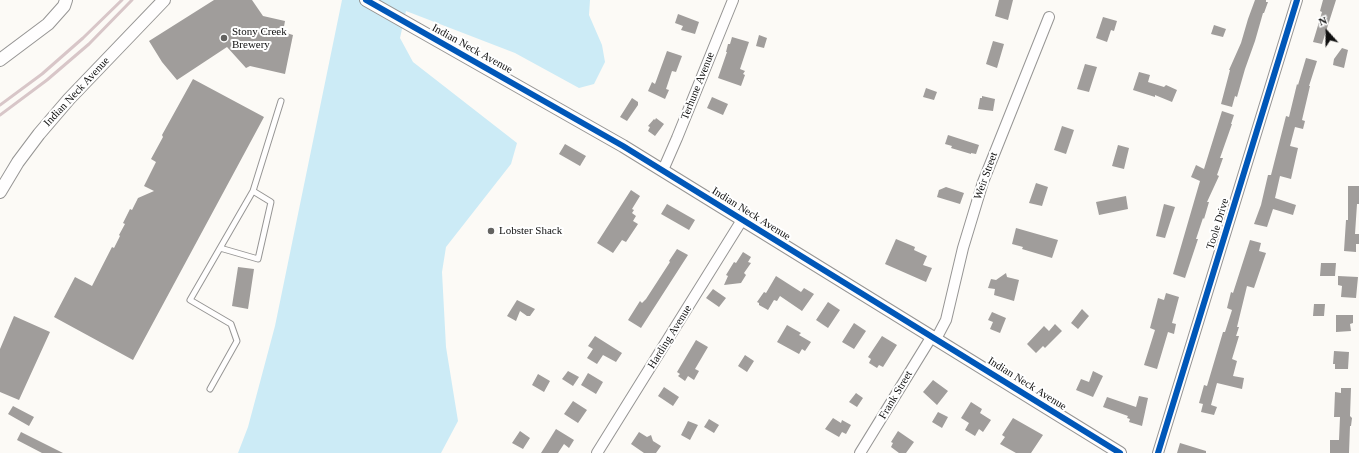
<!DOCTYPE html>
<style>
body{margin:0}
#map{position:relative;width:1359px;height:453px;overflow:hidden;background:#fcfaf6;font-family:"Times New Roman",serif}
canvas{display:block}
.north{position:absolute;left:1307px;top:12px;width:40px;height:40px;-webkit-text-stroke:3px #fff;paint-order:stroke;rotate:339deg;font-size:11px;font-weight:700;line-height:16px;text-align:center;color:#101010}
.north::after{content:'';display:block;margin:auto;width:14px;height:18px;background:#101010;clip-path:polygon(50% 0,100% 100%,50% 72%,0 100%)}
</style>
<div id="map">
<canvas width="1359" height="453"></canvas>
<div class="north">N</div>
</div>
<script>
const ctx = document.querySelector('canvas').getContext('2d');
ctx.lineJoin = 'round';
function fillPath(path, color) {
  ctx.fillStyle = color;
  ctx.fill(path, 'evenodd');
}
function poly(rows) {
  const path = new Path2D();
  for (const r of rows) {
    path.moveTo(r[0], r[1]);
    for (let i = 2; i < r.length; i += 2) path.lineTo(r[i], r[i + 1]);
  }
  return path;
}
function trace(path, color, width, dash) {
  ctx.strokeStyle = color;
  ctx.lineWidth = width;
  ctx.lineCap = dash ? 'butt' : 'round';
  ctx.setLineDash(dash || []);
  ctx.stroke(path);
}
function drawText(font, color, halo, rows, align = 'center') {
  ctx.font = font + ' "Times New Roman",serif';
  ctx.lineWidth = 4;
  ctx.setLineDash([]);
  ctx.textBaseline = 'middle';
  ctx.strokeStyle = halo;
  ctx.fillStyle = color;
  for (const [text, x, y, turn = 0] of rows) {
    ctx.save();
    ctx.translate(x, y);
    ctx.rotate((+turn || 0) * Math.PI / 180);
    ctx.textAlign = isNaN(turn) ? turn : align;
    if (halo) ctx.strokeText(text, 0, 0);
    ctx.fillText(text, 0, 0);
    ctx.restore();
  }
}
fillPath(poly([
 [342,0,590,0,589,15,602,45,605,62,594,84,579,88,515,53,406,11,400,38,413,62,517,143,511,164,446,247,442,272,446,347,458,421,441,453,238,453,248,427,275,326]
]), '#ccebf6');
fillPath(poly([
 [214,0,252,0,263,16,285,21,283,32,293,35,285,74,250,66,246,68,227,47,177,80,162,62,149,41],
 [999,0,1013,0,1008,20,995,16],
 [1255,0,1266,0,1266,2,1268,2,1264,13,1263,13,1255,41,1245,69,1237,97,1235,96,1232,107,1221,104,1230,70,1229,70,1241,43,1248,19],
 [1323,0,1336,0,1322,44,1313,42,1322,12,1320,11],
 [678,14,699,22,695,34,681,30,683,26,675,23],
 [1103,17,1117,21,1114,31,1111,30,1107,42,1096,38],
 [1214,25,1226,29,1223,37,1211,34],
 [759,35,767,38,764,48,756,46],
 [732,37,749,42,740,69,745,71,743,74,745,75,741,86,718,78,727,52,726,52,728,44,730,44],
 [993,41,1004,44,997,68,986,64],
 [1342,48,1348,50,1344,68,1333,65,1334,59],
 [667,51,682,56,676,72,672,71,666,89,669,90,665,99,648,91,652,82,655,84],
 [1306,58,1317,61,1309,86,1310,86,1302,120,1305,121,1303,129,1295,127,1290,146,1298,148,1291,179,1280,176,1275,198,1296,205,1293,215,1273,209,1267,227,1254,224,1261,205,1268,175,1271,175,1286,116,1289,117,1297,84,1298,85],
 [1085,64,1097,67,1089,92,1077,89],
 [1139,72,1150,75,1148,82,1164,87,1166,85,1177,90,1172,102,1155,95,1155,97,1133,90],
 [193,79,264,117,133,360,54,317,75,277,92,286,112,247,114,248,120,236,119,235,125,224,123,223,130,209,132,210,138,198,154,191,144,186,156,162,151,159,163,137,162,135],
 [926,88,937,92,934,100,923,97],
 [982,96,995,99,993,111,978,109,980,98,982,98],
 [712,97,728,104,723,115,707,108],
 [632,98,638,102,638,105,627,121,620,117],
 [1222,111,1234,115,1231,124,1232,124,1220,158,1223,158,1217,175,1219,176,1207,202,1209,202,1204,219,1203,218,1196,239,1198,239,1185,278,1173,274,1200,181,1191,177,1196,165,1204,169],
 [656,118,664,124,655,136,648,131,650,127,648,126,654,119,655,120],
 [1062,126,1074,130,1066,154,1054,150],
 [948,135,979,145,976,154,971,153,971,154,951,148,952,146,945,144],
 [565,144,586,156,580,166,559,154],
 [1118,145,1129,148,1124,169,1112,166],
 [1036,183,1048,187,1042,206,1029,203],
 [1348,186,1359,186,1359,204,1357,204,1355,234,1359,234,1359,244,1356,244,1356,252,1344,251,1346,220,1348,220],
 [946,187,964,193,960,204,937,197,939,190],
 [631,190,640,196,632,209,634,210,632,213,636,216,633,221,638,224,626,242,622,240,613,253,597,243],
 [1126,196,1128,209,1099,215,1096,202],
 [667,204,695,220,689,230,661,214],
 [1164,204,1175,207,1165,238,1156,236],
 [1016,228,1058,240,1052,258,1022,249,1023,247,1012,244],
 [896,239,915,247,914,250,927,256,923,265,932,268,926,282,885,264],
 [1250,240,1261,243,1259,251,1266,253,1254,288,1247,286,1237,327,1239,327,1236,336,1239,336,1232,359,1237,361,1233,376,1244,378,1242,389,1217,383,1211,405,1217,407,1214,415,1201,412,1203,404,1199,403,1204,385,1207,386,1223,332,1225,332,1232,310,1227,308,1231,292,1233,293],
 [677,249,688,255,641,328,628,320,640,301,642,303,646,299,670,262,669,261],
 [743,252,751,257,748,262,751,263,744,273,746,275,741,283,724,285,728,276,726,275,734,262,736,263],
 [1321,263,1336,263,1335,276,1320,276],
 [238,267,254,269,248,309,232,306],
 [1006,273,1007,277,1019,280,1014,301,994,295,995,289,988,288,991,279,996,280],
 [776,276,801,292,804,288,814,294,802,311,780,296,777,301,774,300,768,310,759,305,759,303,757,302,764,292,766,293],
 [1338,276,1358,277,1356,298,1341,297,1342,286,1338,285],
 [713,289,726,298,719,307,706,298],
 [1166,293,1179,297,1172,323,1176,324,1174,334,1168,332,1157,369,1144,365,1155,330,1150,328,1158,298,1164,300],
 [517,300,535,309,530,316,527,316,520,311,516,321,507,316],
 [828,302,840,310,828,328,816,320],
 [1314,304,1325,304,1324,316,1313,316],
 [1082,309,1089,316,1078,329,1071,323],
 [992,312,1006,318,1000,333,990,329,993,322,988,320],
 [1336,315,1353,315,1353,323,1350,324,1351,331,1336,332],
 [14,316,50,332,19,400,0,392,0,349],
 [854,323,866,331,854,349,842,342],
 [1055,324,1062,331,1045,348,1043,346,1036,353,1027,344,1044,326,1049,331],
 [787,325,801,333,799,335,811,342,805,351,802,349,799,354,777,342],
 [595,336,622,353,616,362,603,355,597,364,587,358,593,349,588,346],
 [882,336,897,345,883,367,879,365,877,368,869,363,871,359,868,357],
 [696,340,708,347,695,369,699,371,694,380,688,376,685,381,678,376,680,374,677,372],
 [1334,351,1349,352,1348,369,1335,369,1335,364,1333,364],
 [745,355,754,361,747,372,738,366],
 [568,371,579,377,573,386,562,379],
 [1093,371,1103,376,1093,397,1076,390,1081,379,1089,382],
 [588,373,603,382,596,394,581,385],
 [538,374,550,381,544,392,532,385],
 [933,380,948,391,937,405,923,392],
 [664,387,679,397,673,406,658,396],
 [1341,388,1351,388,1350,416,1352,418,1351,426,1350,426,1349,453,1330,453,1330,440,1339,440,1340,417,1334,417,1335,392,1341,393],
 [856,393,863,398,857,407,849,402],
 [1139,396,1148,398,1142,426,1129,422,1130,419,1127,418,1128,416,1103,407,1107,397,1136,407],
 [573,401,587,410,578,423,564,414],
 [971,402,982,409,980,413,991,420,983,432,979,429,975,436,965,430,969,423,961,418],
 [13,406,34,417,29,426,8,414],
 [938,412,948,417,942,428,932,422],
 [833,418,841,423,842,420,851,425,846,434,842,432,839,437,825,429],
 [1013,418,1043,435,1031,453,1016,453,1000,444,1005,437,1002,435],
 [709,419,719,425,714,433,704,427],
 [688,421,698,425,690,440,681,435],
 [556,429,574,440,569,448,564,444,558,453,541,453],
 [520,431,530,438,523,449,512,443],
 [898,431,914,442,906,453,899,453,891,447,893,443,891,442],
 [21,432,63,453,42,453,17,440],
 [639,432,647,437,651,435,653,441,661,446,656,453,644,453,631,444],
 [1180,443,1206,451,1206,453,1177,453]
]), '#a09d9b');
const service = poly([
 [220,248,258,259,271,202,253,191],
 [210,389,237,341,231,324,190,300,253,191,281,101]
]);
const minor = poly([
 [663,170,677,138,733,0],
 [936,339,946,320,963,248,983,182,1049,17],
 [597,453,742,220],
 [860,453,932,336],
 [1158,453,1297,0]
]);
const tertiary = poly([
 [366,0,623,146,1120,453],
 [0,60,48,24,64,6,66,0],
 [0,192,18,162,39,134,69,99,164,0]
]);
trace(service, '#969594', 7);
trace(minor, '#969594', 12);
trace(tertiary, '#969594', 14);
trace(service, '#fffefe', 5);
trace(minor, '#fffefe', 10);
trace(tertiary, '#fffefe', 12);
trace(poly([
 [0,105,42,74,83,38,122,0],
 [0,115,47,80,89,44,132,0]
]), '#d8c6c8', 3);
trace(poly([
 [366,0,623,146,1120,453],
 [1158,453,1297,0]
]), '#0057b8', 6);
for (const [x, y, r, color] of [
 [224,38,4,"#636260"],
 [491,231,4,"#636260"]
]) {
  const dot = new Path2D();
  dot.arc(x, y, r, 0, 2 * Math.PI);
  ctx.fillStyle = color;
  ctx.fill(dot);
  trace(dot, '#fff', 1.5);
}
drawText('11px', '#101010', '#fff', [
 ["Stony Creek",232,32],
 ["Brewery",232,45],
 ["Lobster Shack",499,231]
], 'left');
drawText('11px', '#101010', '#fff', [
 ["Indian Neck Avenue",472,49,29],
 ["Terhune Avenue",698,86,-68],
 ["Indian Neck Avenue",77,92,-47],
 ["Weir Street",986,176,-70],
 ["Indian Neck Avenue",751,214,32],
 ["Toole Drive",1218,224,-73],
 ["Harding Avenue",670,337,-58],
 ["Indian Neck Avenue",1027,384,32],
 ["Frank Street",896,395,-59]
]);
</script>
